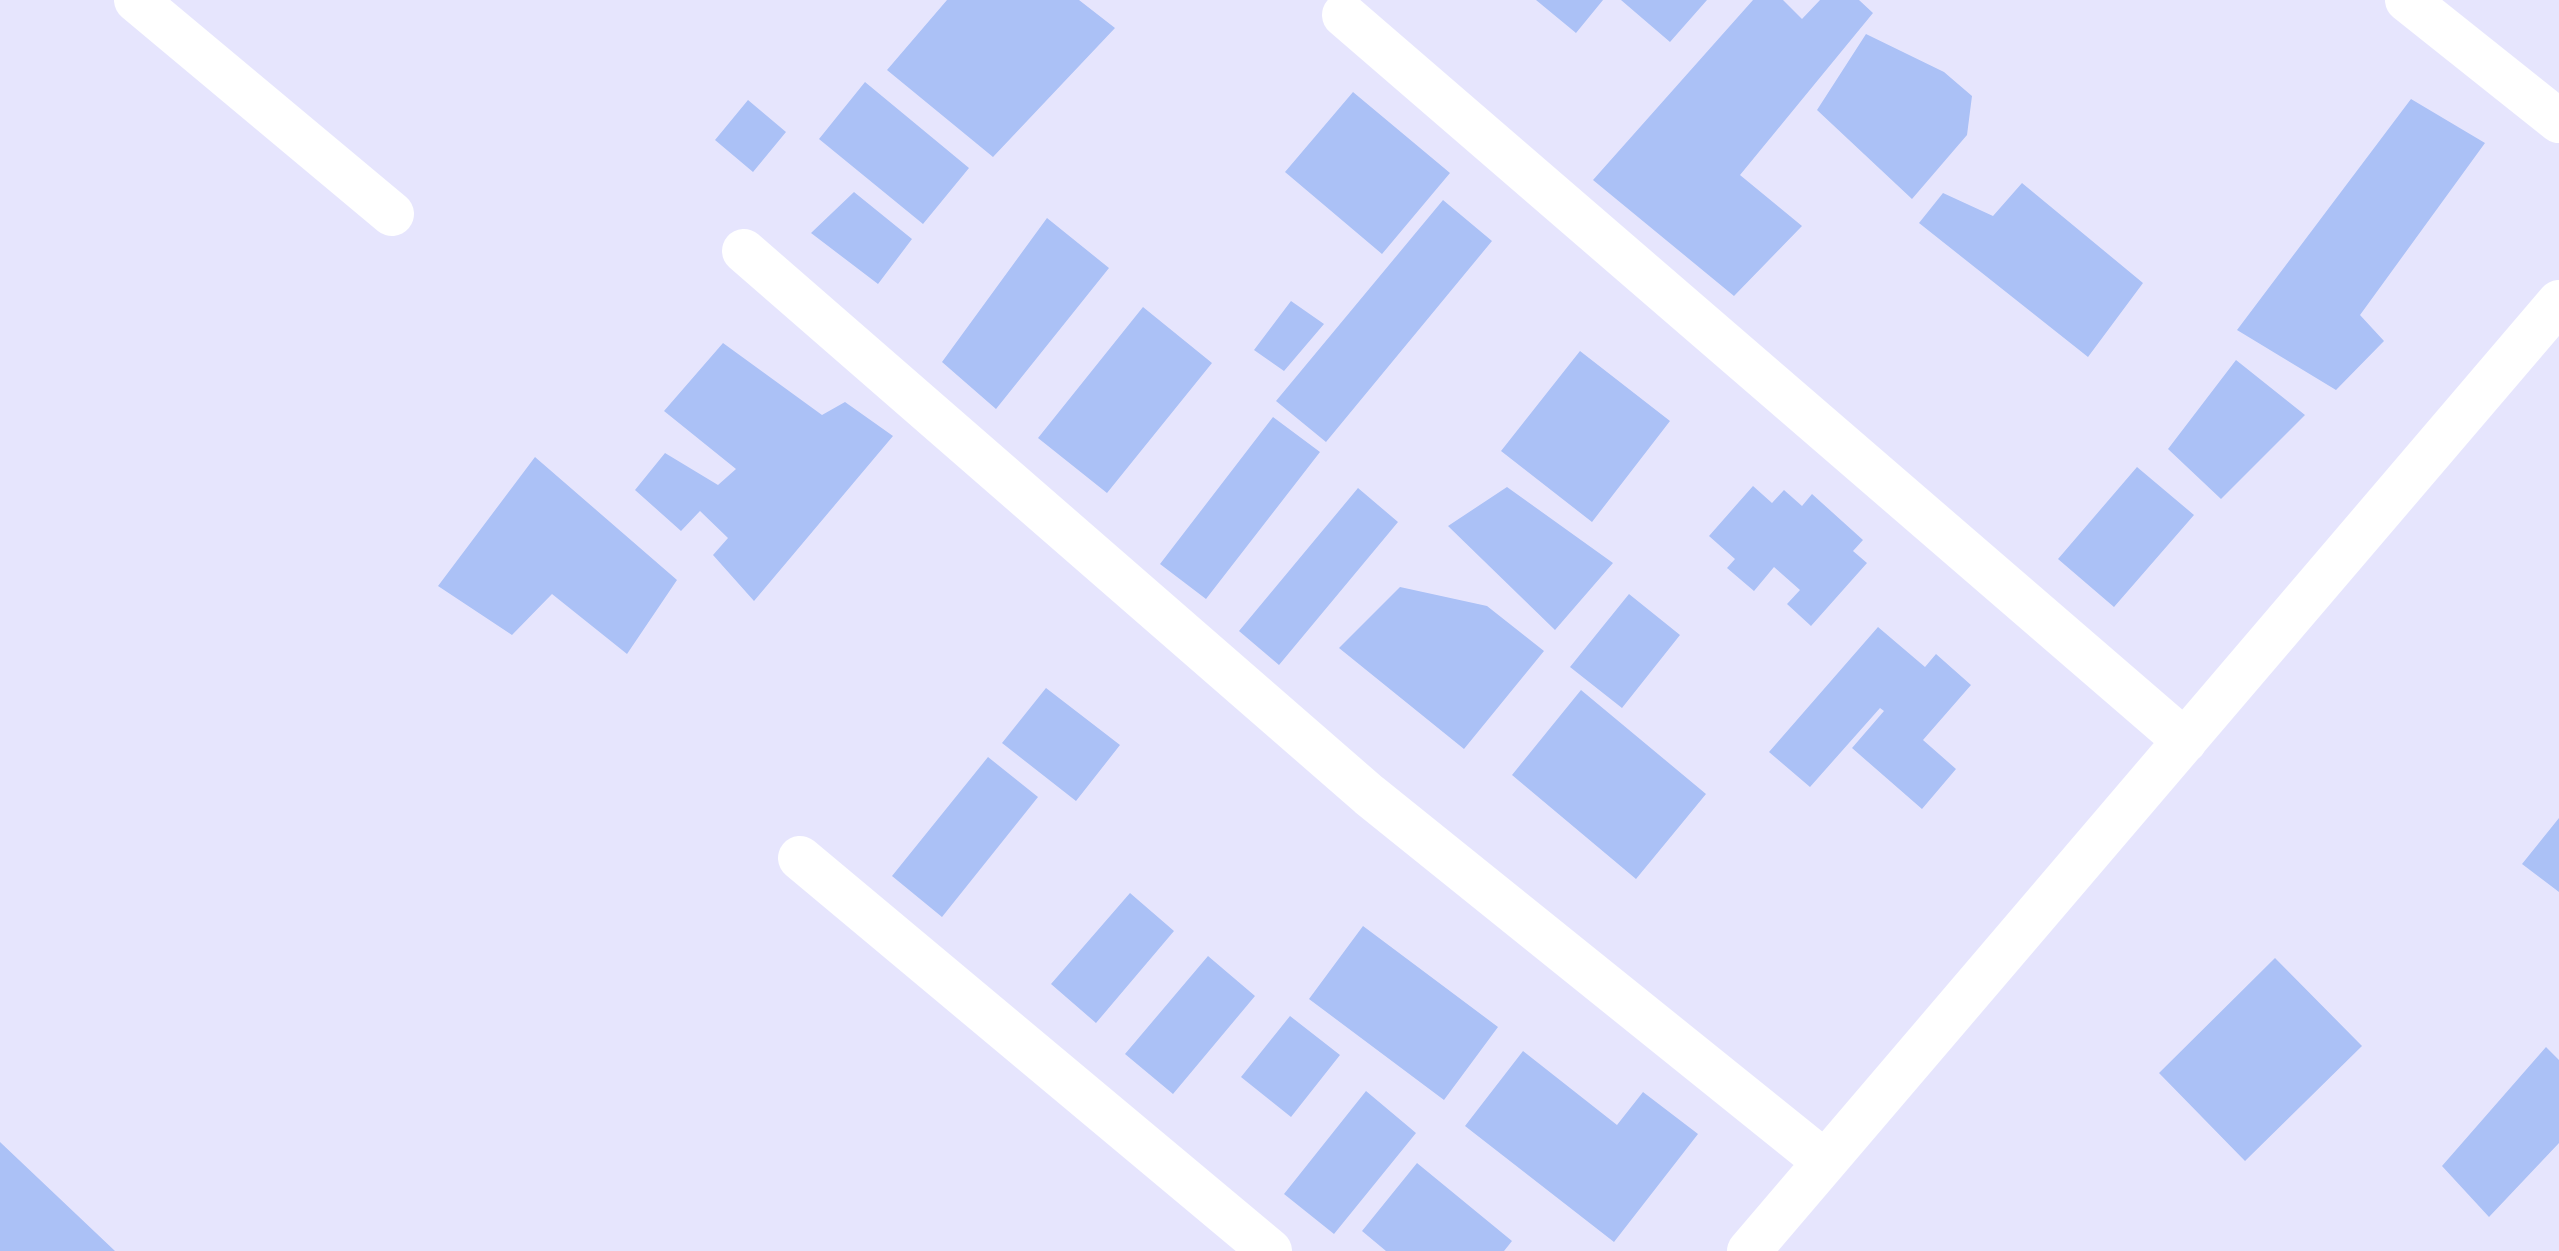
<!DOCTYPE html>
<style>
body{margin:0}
canvas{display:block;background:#e6e5fd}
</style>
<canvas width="2559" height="1251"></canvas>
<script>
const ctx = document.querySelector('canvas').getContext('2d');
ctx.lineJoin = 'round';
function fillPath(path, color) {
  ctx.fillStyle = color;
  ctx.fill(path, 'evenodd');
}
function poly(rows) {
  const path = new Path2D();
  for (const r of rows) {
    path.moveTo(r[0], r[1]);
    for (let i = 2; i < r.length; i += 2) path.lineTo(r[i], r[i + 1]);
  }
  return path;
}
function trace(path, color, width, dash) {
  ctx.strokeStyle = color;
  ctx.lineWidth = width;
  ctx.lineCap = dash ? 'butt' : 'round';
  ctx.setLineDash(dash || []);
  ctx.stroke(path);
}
fillPath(poly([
 [947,0,1079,0,1115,28,993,157,887,70],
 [1536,0,1603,0,1576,33],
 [1621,0,1707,0,1670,42],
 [1753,0,1783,0,1802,19,1820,0,1859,0,1873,13,1740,175,1802,226,1734,296,1593,180],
 [1866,34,1944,72,1972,96,1967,135,1912,199,1817,110],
 [865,82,969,168,923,224,819,139],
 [1353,92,1450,173,1382,254,1285,172],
 [2411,99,2485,143,2360,315,2384,341,2336,390,2237,330],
 [748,100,786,132,753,172,715,140],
 [2022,183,2143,283,2088,357,1919,223,1943,193,1993,216],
 [854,192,912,239,878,284,811,233],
 [1443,200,1492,241,1326,442,1276,401],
 [1047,218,1109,268,996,409,942,362],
 [1291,301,1324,324,1284,371,1254,350],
 [1143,307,1212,363,1107,493,1038,438],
 [723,343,822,415,845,402,893,436,754,601,713,555,728,538,700,511,681,531,635,490,665,453,718,485,736,469,664,411],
 [1580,351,1670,421,1592,522,1501,451],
 [2236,360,2305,415,2221,499,2168,449],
 [1273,417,1320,452,1206,599,1160,564],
 [535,457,677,580,627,654,552,594,512,635,438,586],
 [2137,467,2194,515,2114,607,2058,559],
 [1753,486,1772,503,1784,490,1802,506,1812,494,1863,540,1853,551,1867,563,1811,626,1787,604,1800,590,1774,567,1754,591,1727,568,1735,559,1709,536],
 [1507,487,1613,563,1555,630,1448,526],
 [1358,488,1398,522,1279,665,1239,631],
 [1400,587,1487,606,1544,651,1464,749,1339,648],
 [1629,594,1680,635,1622,708,1570,667],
 [1878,627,1925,667,1936,654,1971,685,1923,740,1956,769,1922,809,1852,748,1884,711,1880,708,1810,787,1769,752],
 [1046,688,1120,745,1076,801,1002,743],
 [1581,690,1706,794,1636,879,1512,775],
 [988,757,1038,797,942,917,892,876],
 [2559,818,2559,892,2522,864],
 [1130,893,1174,931,1096,1023,1051,984],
 [1363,926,1498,1027,1444,1100,1309,999],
 [1208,956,1255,996,1173,1094,1125,1054],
 [2275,958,2362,1046,2245,1161,2159,1073],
 [1290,1016,1340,1055,1291,1117,1241,1077],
 [2546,1047,2559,1060,2559,1143,2489,1217,2442,1166],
 [1523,1051,1617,1125,1643,1092,1698,1134,1614,1242,1465,1126],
 [1366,1091,1416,1133,1334,1234,1284,1194],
 [0,1142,115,1251,0,1251],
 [1417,1163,1512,1241,1504,1251,1386,1251,1362,1231]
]), '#abc1f6');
trace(poly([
 [136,0,392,214],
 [2407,0,2559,121],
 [1344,15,2185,741],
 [744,251,1369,795,1825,1162],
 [800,858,1270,1251],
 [1749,1251,2559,302]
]), '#fff', 44);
</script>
